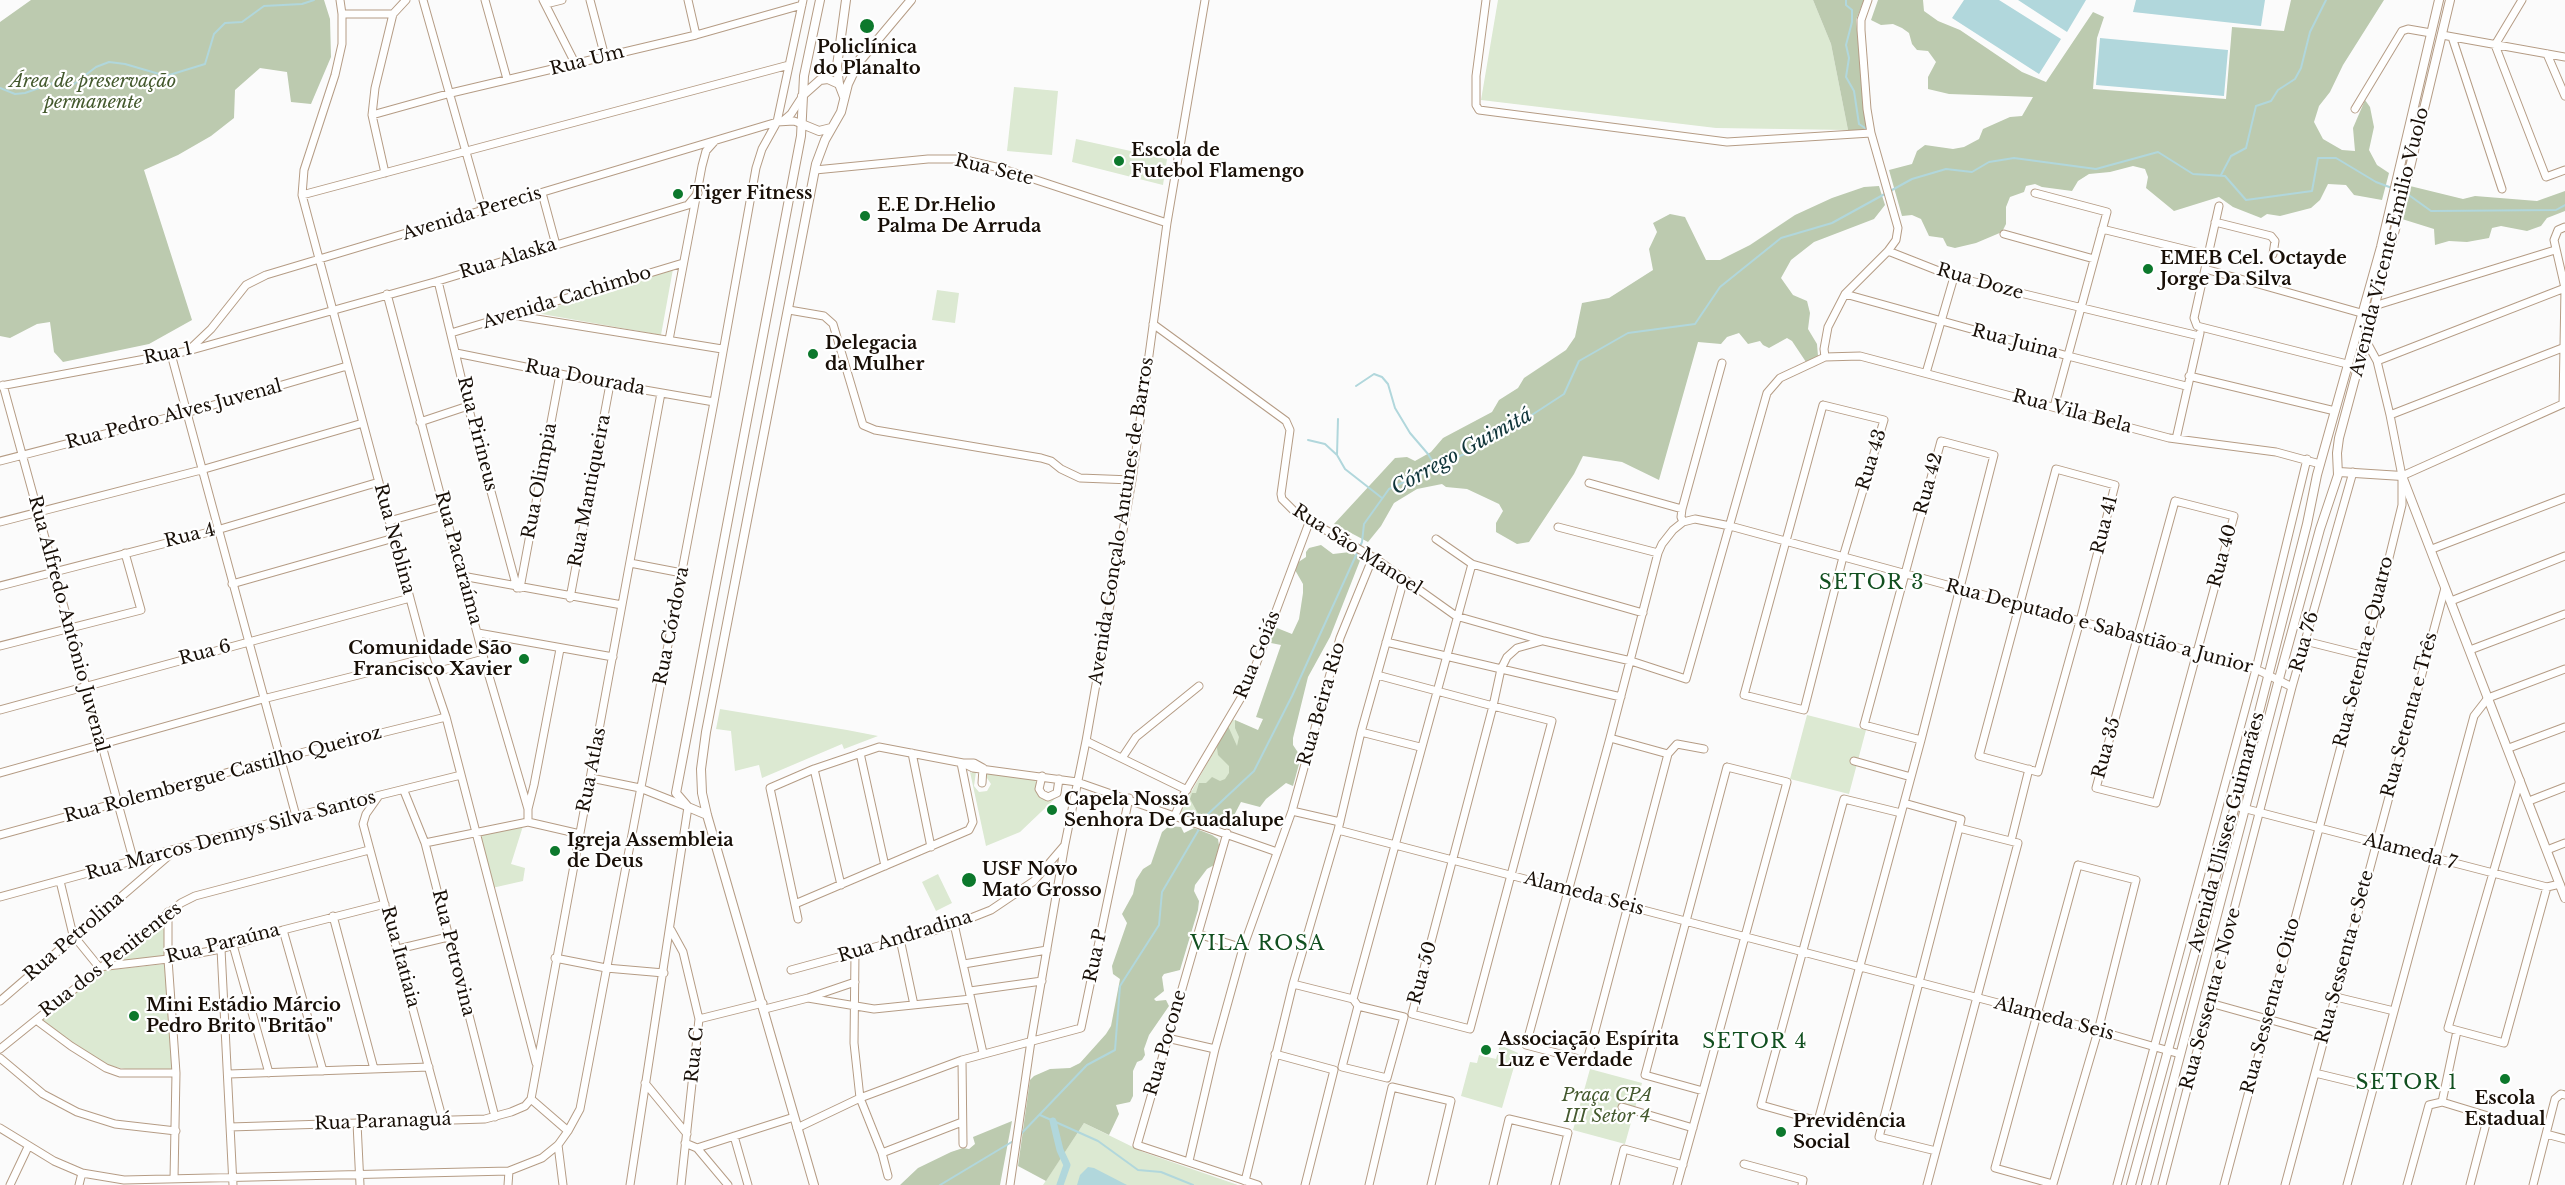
<!DOCTYPE html>
<meta charset="utf-8">
<style>
body{margin:0}
canvas{display:block;background:#fbfbfb}
</style>
<canvas width="2565" height="1185"></canvas>
<script>
const ctx = document.querySelector('canvas').getContext('2d');
ctx.lineJoin = 'round';
function fillPath(path, color) {
  ctx.fillStyle = color;
  ctx.fill(path, 'evenodd');
}
function poly(rows) {
  const path = new Path2D();
  for (const r of rows) {
    path.moveTo(r[0], r[1]);
    for (let i = 2; i < r.length; i += 2) path.lineTo(r[i], r[i + 1]);
  }
  return path;
}
function trace(path, color, width, dash) {
  ctx.strokeStyle = color;
  ctx.lineWidth = width;
  ctx.lineCap = dash ? 'butt' : 'round';
  ctx.setLineDash(dash || []);
  ctx.stroke(path);
}
function drawText(font, color, halo, rows, align = 'center') {
  ctx.font = font + ' "Libre Baskerville",serif';
  ctx.lineWidth = 4.5;
  ctx.setLineDash([]);
  ctx.textBaseline = 'middle';
  ctx.strokeStyle = halo;
  ctx.fillStyle = color;
  for (const [text, x, y, turn = 0] of rows) {
    ctx.save();
    ctx.translate(x, y);
    ctx.rotate((+turn || 0) * Math.PI / 180);
    ctx.textAlign = isNaN(turn) ? turn : align;
    if (halo) ctx.strokeText(text, 0, 0);
    ctx.fillText(text, 0, 0);
    ctx.restore();
  }
}
fillPath(poly([
 [1498,0,1813,0,1831,44,1848,130,1716,128,1481,100],
 [1014,87,1058,91,1052,155,1007,151],
 [1076,139,1167,159,1163,185,1072,162],
 [673,269,661,335,536,313],
 [937,290,959,293,955,323,932,320],
 [720,709,847,730,878,736,844,749,842,744,762,778,759,765,735,771,731,731,716,729],
 [1807,715,1866,730,1849,794,1790,779],
 [1232,719,1271,737,1207,821,1180,812],
 [973,769,976,772,974,786,979,792,987,791,991,784,983,772,1035,779,1040,793,1056,795,1062,792,1020,832,986,846,970,772,972,773],
 [523,826,511,864,525,868,523,881,492,888,479,836],
 [938,874,952,903,936,911,922,882],
 [165,919,165,957,113,963],
 [165,964,173,1070,125,1069,106,1065,41,1020,99,971],
 [1500,1045,1518,1053,1502,1108,1461,1096,1470,1062,1477,1063,1479,1055,1496,1059],
 [1590,1069,1642,1083,1625,1144,1573,1130],
 [1084,1123,1143,1152,1238,1185,1043,1185]
]), '#dce9d2');
fillPath(poly([
 [31,0,324,0,330,19,331,57,311,104,291,102,287,72,260,68,235,90,234,118,211,136,178,155,144,170,192,320,149,344,63,362,54,352,50,322,37,324,10,338,0,336,0,22],
 [1813,0,1864,0,1856,20,1868,130,1848,130,1831,44],
 [1878,0,1923,0,1924,11,1938,21,1960,30,2022,72,2046,82,2093,12,2104,17,2097,38,2093,89,2226,99,2232,27,2284,31,2291,0,2384,0,2343,65,2330,92,2319,106,2314,122,2323,139,2342,150,2355,151,2353,128,2365,100,2370,107,2374,127,2369,150,2377,165,2389,173,2382,200,2354,195,2346,185,2328,184,2320,200,2311,208,2280,216,2267,214,2261,218,2233,207,2219,197,2174,211,2146,188,2148,177,2145,169,2133,166,2110,172,2089,174,2078,181,2072,191,2042,187,2035,184,2026,186,2024,192,2010,197,2006,207,2006,224,2002,232,1976,243,1955,248,1947,246,1943,238,1929,236,1921,219,1912,215,1902,216,1889,170,1912,164,1917,151,1925,145,1953,149,1964,147,1979,139,1983,129,2010,117,2022,116,2033,97,1949,94,1928,89,1928,77,1936,62,1928,51,1917,50,1912,44,1909,33,1902,28,1893,24,1881,25,1871,20],
 [1879,186,1885,205,1874,219,1814,242,1791,260,1781,278,1793,295,1807,301,1810,313,1808,329,1817,344,1818,356,1806,362,1792,341,1787,338,1769,348,1763,345,1760,341,1748,344,1739,333,1727,337,1721,344,1698,342,1659,480,1622,462,1583,456,1574,474,1529,542,1517,544,1496,532,1496,523,1503,511,1499,504,1467,489,1446,487,1442,484,1417,489,1394,503,1381,526,1368,542,1334,524,1395,458,1407,457,1415,461,1431,452,1443,438,1492,412,1499,400,1518,388,1524,378,1566,350,1575,337,1582,303,1609,298,1653,270,1649,249,1657,232,1653,223,1670,214,1685,217,1706,260,1720,260,1750,245,1795,215,1832,198,1864,187],
 [2410,186,2463,199,2475,196,2537,201,2565,191,2565,211,2547,218,2541,226,2527,231,2501,226,2492,228,2489,238,2467,242,2449,241,2435,245,2434,229,2402,219],
 [1321,545,1333,554,1350,552,1361,558,1330,637,1308,677,1293,738,1293,745,1301,757,1293,786,1286,783,1266,799,1260,807,1241,802,1228,827,1201,819,1190,799,1192,793,1196,793,1199,783,1206,783,1212,777,1220,781,1225,779,1229,773,1229,766,1218,755,1217,748,1218,740,1228,726,1237,746,1239,737,1235,728,1235,720,1258,730,1263,719,1256,717,1281,645,1266,642,1272,626,1292,634,1299,619,1303,593,1303,584,1295,570,1297,563,1306,557,1306,552,1309,548],
 [1169,826,1181,827,1184,833,1194,828,1212,835,1218,839,1220,852,1214,865,1207,869,1195,885,1194,891,1199,901,1198,910,1180,970,1164,974,1162,977,1164,991,1154,999,1156,1001,1166,1000,1169,1006,1149,1035,1144,1049,1145,1055,1142,1060,1137,1062,1133,1071,1133,1096,1130,1102,1116,1105,1119,1114,1109,1135,1084,1123,1046,1181,1018,1166,1030,1080,1034,1076,1050,1069,1070,1068,1080,1063,1106,1034,1111,1026,1120,979,1113,974,1112,966,1127,923,1122,914,1133,894,1136,880,1143,869,1151,864,1162,832],
 [1012,1121,1000,1185,900,1185,918,1168,951,1152,963,1148,969,1149,975,1144,973,1137]
]), '#bccaaf');
fillPath(poly([
 [1964,0,1999,0,2061,39,2039,74,1952,18],
 [2018,0,2086,0,2067,32],
 [2136,0,2265,0,2261,26,2133,12],
 [2100,38,2228,50,2224,96,2096,85],
 [1088,1167,1094,1168,1127,1185,1077,1185,1080,1175]
]), '#b1d7dc');
trace(poly([
 [1846,0,1846,5,1852,10,1852,22,1846,45,1849,58,1846,77,1854,91,1859,124,1868,130],
 [0,88,15,94,25,93,53,83,74,84,96,67,109,62,125,64,166,76,205,64,214,34,225,23,242,22,264,6,302,4,314,0],
 [2221,175,2231,156,2246,148,2256,106,2271,101,2278,90,2295,79,2301,68,2310,32,2326,0],
 [2406,193,2431,211,2556,210,2565,205],
 [1356,386,1374,374,1382,377,1388,384,1395,408,1410,433,1428,454,1436,467],
 [1308,440,1325,444,1337,455,1345,469,1382,498],
 [1337,455,1338,419],
 [1040,1115,1098,1141,1138,1170,1161,1172,1193,1185],
 [1019,1136,1087,1065,1115,1050,1120,986,1159,925,1162,892,1208,814,1254,771,1292,696,1362,542,1364,524,1389,489,1492,441,1564,394,1579,361,1628,333,1695,324,1720,287,1781,238,1832,223,1912,179,1946,169,1972,172,1989,162,2014,158,2096,169,2158,152,2193,174,2225,176,2246,200,2312,191,2318,158,2336,158,2376,182,2392,188],
 [940,1185,1015,1140]
]), '#b1d7dc', 2);
trace(poly([
 [1053,1121,1060,1150,1067,1165,1060,1185]
]), '#b1d7dc', 7);
const minor = poly([
 [340,0,342,14,342,44,335,75,304,170,302,195,426,658,446,717,536,1063],
 [423,0,483,212],
 [485,0,507,79],
 [543,0,576,65],
 [590,0,605,57],
 [688,0,696,35],
 [1486,0,1476,76,1476,105,1479,110,1727,142,1871,133],
 [2522,0,2495,45,2546,177,2565,170],
 [546,4,562,0],
 [342,14,393,14],
 [2442,35,2565,57],
 [2452,37,2502,189],
 [2547,54,2565,96],
 [2355,109,2402,31,2408,29,2431,33],
 [372,115,451,93,696,35,802,5],
 [783,121,791,114,802,97],
 [815,170,928,159,961,159,1000,168,1167,223],
 [385,173,372,115,375,88,393,14,406,0],
 [542,193,556,245],
 [2035,193,2107,212,2054,407],
 [302,195,789,65],
 [2219,206,2194,318,2197,326,2347,364],
 [2215,222,2271,236,2275,241,2273,254],
 [2102,229,2208,255],
 [2004,234,2094,259],
 [1888,251,1954,277,2199,336],
 [2205,269,2361,313],
 [438,281,468,406,517,588],
 [387,294,484,659,528,809,528,822],
 [1845,294,2068,356,2186,386],
 [2374,306,2555,250],
 [789,310,824,316,833,324,863,425,875,430,1041,458,1051,461,1061,469,1080,478,1132,480],
 [512,315,722,349],
 [1153,324,1286,421,1290,430,1281,494,1282,499,1296,513,1376,559,1456,616,1544,641,1631,661,1686,679,1767,393,1780,378,1825,357,1860,356,2169,438,2276,452,2320,464],
 [451,333,683,263],
 [669,340,702,166,706,151,714,142],
 [190,349,211,329,246,285,266,275,777,122,794,121,802,124],
 [456,353,610,384,714,402],
 [171,354,296,816],
 [1825,357,1824,349,1828,327,1845,294,1888,251,1896,240,1898,228,1871,133,1867,109,1861,30,1861,20,1868,0],
 [2377,361,2565,288],
 [1926,373,1954,277],
 [2189,376,2335,411],
 [3,385,134,862],
 [0,386,188,351,438,281,688,205,698,193],
 [2563,404,2565,288,2554,240,2558,230,2565,227],
 [1823,405,1884,420,1843,557,1804,710,1744,695,1823,405],
 [2390,415,2565,347],
 [420,422,468,406],
 [2176,439,2200,333],
 [0,461,186,413,347,366],
 [2056,469,2115,485,2080,621,2038,772,1979,756,2056,469],
 [2402,476,2565,403],
 [1589,483,1682,509],
 [2175,501,2234,516,2156,803,2096,788,2175,501],
 [389,521,443,506],
 [0,522,201,470,363,423],
 [1683,522,1681,517,1682,509,1722,363],
 [1558,527,1658,553],
 [1436,539,1472,564,1643,613],
 [2432,549,2565,498],
 [630,563,682,573],
 [462,576,622,605],
 [232,584,394,538],
 [0,586,217,530,379,482],
 [520,588,560,374],
 [570,598,610,384],
 [2451,601,2565,556],
 [478,633,613,657],
 [2305,641,2365,656],
 [1386,642,1621,697],
 [0,646,141,610,125,553],
 [2470,650,2565,614],
 [432,673,484,659],
 [1377,675,1493,706,1552,721,1470,1029,1412,1014,1493,706,1501,669,1507,657,1517,648,1542,641],
 [0,710,410,598],
 [1361,732,1420,747],
 [1610,738,1658,553,1662,544,1673,530,1683,522,1695,519,1730,526,2256,669,2292,687],
 [1610,738,1668,754,1587,1061,1526,1045,1610,738],
 [1086,741,1187,790],
 [2509,748,2565,727],
 [860,753,885,866],
 [912,753,931,847],
 [1668,754,1677,744,1704,749],
 [1122,758,1136,737,1199,686],
 [1854,761,1911,777],
 [1727,767,1787,782,1703,1091,1645,1075,1727,767],
 [983,768,974,763,963,763,973,768,1077,782,1277,852],
 [814,769,841,885],
 [0,773,263,699,426,658],
 [1042,776,1039,789,1042,794,1048,797,1057,793,1059,779],
 [591,778,640,788,688,807,630,1185],
 [2520,780,2448,1028,2504,1043,2547,887],
 [982,783,983,768],
 [404,791,425,843,495,1117],
 [378,797,366,814,363,824,443,1121],
 [2529,801,2565,787],
 [1904,803,1961,819,1959,828],
 [2235,806,2547,887,2560,884],
 [528,809,534,785,560,649],
 [1292,811,1340,822],
 [1901,813,1844,799,1761,1105,1818,1121,1921,740,1994,455,1941,441,1864,725,1921,740],
 [1175,815,1184,794,1248,686,1310,520],
 [1959,828,2018,843,1936,1151,1879,1137,1959,828],
 [1338,830,2036,1013,2180,1054],
 [1227,833,1137,1145,1258,1185],
 [0,835,280,758,446,717],
 [2011,841,2029,769],
 [425,843,528,822,580,834],
 [2547,850,2565,843],
 [2078,865,2136,880,2098,1031,2053,1184,1995,1168,2078,865],
 [60,881,73,935,99,967],
 [0,897,296,816,461,775],
 [795,904,969,830,973,822,961,763],
 [168,912,168,959,176,1073,174,1179],
 [333,916,374,1069],
 [798,919,770,788,814,769,879,747,963,763],
 [954,924,983,1053],
 [283,930,323,1071],
 [671,930,683,952,699,1019,681,1185],
 [1198,934,1243,948],
 [900,939,914,1005],
 [233,945,269,1073],
 [221,949,233,1185],
 [398,949,448,937],
 [855,953,854,1043,860,1098,882,1153,888,1176],
 [555,958,606,968,664,973],
 [964,964,1047,950],
 [99,967,168,959,221,949,283,930,385,904],
 [791,970,948,927,991,910,1034,881,1064,846],
 [1293,984,1353,999,1472,564],
 [970,991,1042,981],
 [2336,997,2394,1011],
 [808,998,874,1009,971,999],
 [1353,999,1358,1006,1404,1017,1387,1078,1342,1067,1358,1006],
 [0,1001,173,852],
 [2210,1003,2325,1035],
 [765,1009,808,998,855,982],
 [699,1019,763,1003],
 [36,1020,71,1046,106,1068,120,1073,176,1073],
 [1167,1038,1215,1049],
 [0,1049,181,903,195,896,369,850],
 [1275,1054,1334,1070,1305,1185],
 [0,1058,43,1094,77,1112,115,1124,176,1131],
 [962,1060,963,1144],
 [2315,1073,2373,1087],
 [229,1074,429,1067],
 [645,1083,687,1134],
 [531,1099,568,1131],
 [2442,1102,2457,1031],
 [1622,1107,1693,1128],
 [357,1123,360,1185],
 [230,1127,485,1119,511,1112,525,1106,531,1099,661,393],
 [0,1128,54,1161,82,1173,124,1180,509,1171,542,1158,558,1145,568,1131,580,1109,714,402,756,168,762,149,777,122,803,0],
 [797,1128,860,1098,962,1060,1081,1028,1129,798],
 [2546,1134,2555,1099,2561,1094,2565,1095],
 [734,1136,748,1185],
 [685,1143,697,1148,728,1185],
 [558,1145,563,1185],
 [697,1148,794,1117],
 [882,1153,962,1122],
 [1189,1161,1215,1049,1243,948,1292,811,1340,638,1373,557],
 [1744,1164,1803,1180,1802,1185],
 [1245,1181,1293,984,1338,830,1361,732,1404,579],
 [10,1185,28,1147],
 [79,1185,82,1173],
 [508,1185,509,1171],
 [1010,1185,1031,1041,1065,844,1086,741,1132,480,1167,223,1205,0],
 [1369,1185,1392,1087,1451,1101,1431,1185],
 [1493,1185,1509,1119,1568,1133,1555,1185],
 [1615,1185,1624,1149,1683,1165],
 [1677,1185,1703,1091],
 [1927,1185,1936,1151],
 [2117,1185,2256,669,2307,459],
 [2162,1185,2292,687,2353,472],
 [2224,1185,2365,656,2402,505,2402,476,2390,415,2377,361,2365,339],
 [2285,1185,2445,588],
 [2347,1185,2474,716,2488,698,2565,669],
 [2407,1185,2429,1105,2442,1102,2488,1116,2470,1185],
 [2533,1185,2546,1134,2565,1139]
]);
const major = poly([
 [859,62,911,0],
 [802,96,820,80,828,79,839,84],
 [844,97,839,84,837,66,846,0],
 [802,124,819,131,831,128],
 [2339,472,2402,476,2565,898],
 [707,815,688,807,676,793,801,136,804,76,820,0],
 [814,1185,707,815,702,793,701,769,706,732,816,164,825,140,841,112,848,84,860,59],
 [2131,1185,2235,806,2307,524,2317,475,2381,247,2439,0],
 [2146,1185,2279,679,2320,529,2338,475,2337,453,2339,438,2397,222,2450,0]
]);
trace(minor, '#b59c85', 9);
trace(major, '#b59c85', 10);
trace(minor, '#fff', 7);
trace(major, '#fff', 8);
for (const [x, y, r, color] of [
 [867,26,8,"#0c782c"],
 [1119,161,6,"#0c782c"],
 [678,194,6,"#0c782c"],
 [865,216,6,"#0c782c"],
 [2148,269,6,"#0c782c"],
 [813,354,6,"#0c782c"],
 [524,659,6,"#0c782c"],
 [1052,810,6,"#0c782c"],
 [555,851,6,"#0c782c"],
 [969,880,8,"#0c782c"],
 [134,1016,6,"#0c782c"],
 [1486,1050,6,"#0c782c"],
 [2505,1079,6,"#0c782c"],
 [1781,1132,6,"#0c782c"]
]) {
  const dot = new Path2D();
  dot.arc(x, y, r, 0, 2 * Math.PI);
  ctx.fillStyle = color;
  ctx.fill(dot);
  trace(dot, '#fff', 2);
}
drawText('bold 18px', '#180f07', '#fff', [
 ["Policlínica",867,48,"center"],
 ["do Planalto",867,69,"center"],
 ["Escola de",1131,151],
 ["Futebol Flamengo",1131,172],
 ["Tiger Fitness",690,194],
 ["E.E Dr.Helio",877,206],
 ["Palma De Arruda",877,227],
 ["EMEB Cel. Octayde",2160,259],
 ["Jorge Da Silva",2160,280],
 ["Delegacia",825,344],
 ["da Mulher",825,365],
 ["Comunidade São",512,649,"right"],
 ["Francisco Xavier",512,670,"right"],
 ["Capela Nossa",1064,800],
 ["Senhora De Guadalupe",1064,821],
 ["Igreja Assembleia",567,841],
 ["de Deus",567,862],
 ["USF Novo",982,870],
 ["Mato Grosso",982,891],
 ["Mini Estádio Márcio",146,1006],
 ["Pedro Brito \"Britão\"",146,1027],
 ["Associação Espírita",1498,1040],
 ["Luz e Verdade",1498,1061],
 ["Escola",2505,1099,"center"],
 ["Estadual",2505,1120,"center"],
 ["Previdência",1793,1122],
 ["Social",1793,1143]
], 'left');
drawText('18px', '#180f07', '#fff', [
 ["Rua Um",587,61,-14],
 ["Rua Sete",994,170,14],
 ["Avenida Perecis",472,214,-17],
 ["Avenida Vicente Emilio Vuolo",2390,242,-76],
 ["Rua Alaska",508,259,-17],
 ["Rua Doze",1980,282,16],
 ["Avenida Cachimbo",567,298,-17],
 ["Rua Juina",2015,342,15],
 ["Rua 1",168,354,-12],
 ["Rua Dourada",585,378,11],
 ["Rua Vila Bela",2072,412,15],
 ["Rua Pedro Alves Juvenal",174,415,-15],
 ["Rua Pirineus",477,434,76],
 ["Rua 43",1872,460,-73],
 ["Rua Olimpia",540,481,-79],
 ["Rua 42",1929,484,-75],
 ["Rua Mantiqueira",590,491,-79],
 ["Avenida Gonçalo Antunes de Barros",1122,521,-81],
 ["Rua 41",2105,525,-76],
 ["Rua 4",190,536,-14],
 ["Rua Neblina",394,539,75],
 ["Rua São Manoel",1357,550,33],
 ["Rua 40",2223,556,-75],
 ["Rua Pacaraíma",458,558,75],
 ["Rua Alfredo Antônio Juvenal",68,624,75],
 ["Rua Córdova",672,626,-79],
 ["Rua Deputado e Sabastião a Junior",2099,627,15],
 ["Rua 76",2305,642,-74],
 ["Rua Setenta e Quatro",2364,652,-76],
 ["Rua 6",205,653,-15],
 ["Rua Goiás",1258,655,-68],
 ["Rua Beira Rio",1322,704,-74],
 ["Rua Setenta e Três",2410,715,-75],
 ["Rua 35",2107,748,-75],
 ["Rua Atlas",592,770,-79],
 ["Rua Rolembergue Castilho Queiroz",223,775,-15],
 ["Avenida Ulisses Guimarães",2227,832,-75],
 ["Rua Marcos Dennys Silva Santos",231,836,-15],
 ["Alameda 7",2410,852,15],
 ["Alameda Seis",1584,894,15],
 ["Rua Petrolina",74,937,-41],
 ["Rua Andradina",905,937,-17],
 ["Rua Paraúna",223,944,-14],
 ["Rua Petrovina",453,953,76],
 ["Rua P",1096,956,-78],
 ["Rua Itatiaia",400,957,75],
 ["Rua Sessenta e Sete",2345,957,-75],
 ["Rua dos Penitentes",111,960,-38],
 ["Rua 50",1423,973,-75],
 ["Rua Sessenta e Nove",2211,999,-75],
 ["Rua Sessenta e Oito",2271,1006,-75],
 ["Alameda Seis",2054,1019,15],
 ["Rua Pocone",1166,1043,-74],
 ["Rua C",695,1055,-84],
 ["Rua Paranaguá",383,1122,-2]
]);
drawText('italic 18px', '#44592e', '#fff', [
 ["Área de preservação",93,82],
 ["permanente",93,103],
 ["Praça CPA",1607,1096],
 ["III Setor 4",1607,1117]
]);
drawText('italic 20px', '#10353a', '#fff', [
 ["Córrego Guimitá",1462,452,-29]
]);
ctx.letterSpacing = '1.5px';
drawText('20px', '#125020', '#fff', [
 ["SETOR 3",1872,583],
 ["VILA ROSA",1258,944],
 ["SETOR 4",1755,1042],
 ["SETOR 1",2407,1083]
]);
ctx.letterSpacing = '0px';
</script>
